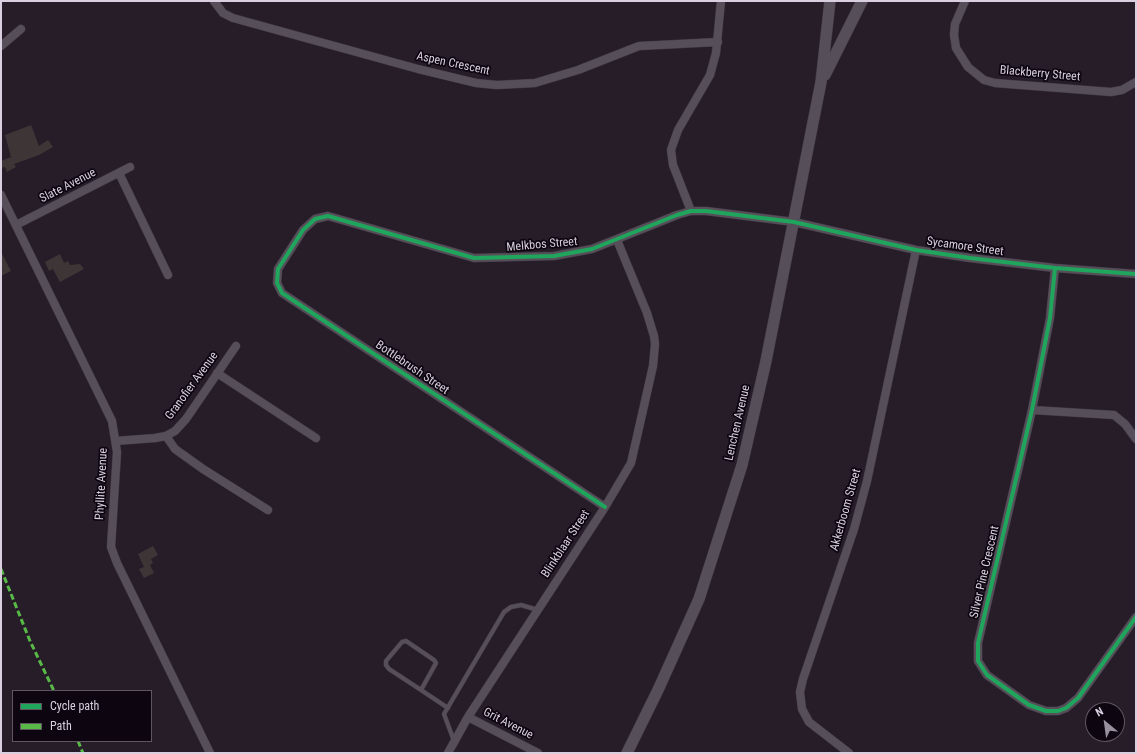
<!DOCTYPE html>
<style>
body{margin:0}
#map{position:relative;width:1137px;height:754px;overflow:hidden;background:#261d29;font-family:"Roboto Condensed",sans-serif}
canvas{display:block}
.frame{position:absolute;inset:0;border:2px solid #d9cfde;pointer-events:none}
.legend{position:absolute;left:12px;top:690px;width:140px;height:52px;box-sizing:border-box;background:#0d0610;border:1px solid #5f5662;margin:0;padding:5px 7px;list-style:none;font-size:12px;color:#d9cfde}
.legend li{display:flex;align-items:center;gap:8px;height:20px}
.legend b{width:20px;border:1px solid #5f5662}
.north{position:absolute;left:1085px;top:702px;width:40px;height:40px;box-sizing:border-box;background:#0d0610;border:1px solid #5f5662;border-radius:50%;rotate:331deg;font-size:11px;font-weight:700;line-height:16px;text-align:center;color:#d9cfde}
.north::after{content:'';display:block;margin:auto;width:14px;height:18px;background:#9a919f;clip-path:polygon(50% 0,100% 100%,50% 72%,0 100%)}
</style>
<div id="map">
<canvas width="1137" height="754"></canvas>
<div class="frame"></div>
<ul class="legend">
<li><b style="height:5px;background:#20a55d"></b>Cycle path</li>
<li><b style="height:5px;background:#58b947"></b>Path</li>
</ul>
<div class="north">N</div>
</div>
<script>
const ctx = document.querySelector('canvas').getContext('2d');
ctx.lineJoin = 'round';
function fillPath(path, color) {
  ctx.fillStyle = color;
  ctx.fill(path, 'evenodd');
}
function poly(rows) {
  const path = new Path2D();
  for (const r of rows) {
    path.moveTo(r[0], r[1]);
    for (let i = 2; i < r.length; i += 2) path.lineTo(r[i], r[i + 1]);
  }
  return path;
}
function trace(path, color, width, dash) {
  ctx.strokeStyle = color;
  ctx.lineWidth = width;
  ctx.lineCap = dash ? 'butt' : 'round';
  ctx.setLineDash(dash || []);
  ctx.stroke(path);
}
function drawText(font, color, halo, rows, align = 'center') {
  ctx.font = font + ' "Roboto Condensed",sans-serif';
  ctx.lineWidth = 3.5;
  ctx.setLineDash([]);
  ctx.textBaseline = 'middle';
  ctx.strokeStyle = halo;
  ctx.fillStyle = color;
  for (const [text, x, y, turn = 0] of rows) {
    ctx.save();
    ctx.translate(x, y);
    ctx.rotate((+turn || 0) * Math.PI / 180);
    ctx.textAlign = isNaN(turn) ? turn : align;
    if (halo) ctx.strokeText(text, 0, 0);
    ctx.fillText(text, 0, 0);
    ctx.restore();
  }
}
fillPath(poly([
 [31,125,39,146,48,140,53,147,39,155,14,164,16,167,7,172,5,167,1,168,1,161,11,157,5,135],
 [1,252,11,271,1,276],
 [60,254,64,263,68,261,70,265,80,264,84,269,60,282,53,269,49,271,45,262],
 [153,546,158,555,151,559,153,563,150,565,154,573,144,578,139,569,144,567,138,554]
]), '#3e3636');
const service = poly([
 [421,690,436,663,434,660,406,641,402,642,386,661,386,665,389,669,421,690,448,708],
 [454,741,444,714,504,612,511,607,521,605,538,610]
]);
const minor = poly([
 [214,1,223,13,233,18,418,69,476,83,497,85,535,83,578,70,639,46,718,42],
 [965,1,955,24,954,35,956,48,968,67,984,80,995,83,1111,92,1122,90,1136,82],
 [1,46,21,29],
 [119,173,168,275],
 [1,195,112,421,117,452,111,547,117,563,210,753],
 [691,211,673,165,671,150,678,130,710,75,716,53,721,1],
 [16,225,130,167],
 [1055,268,1050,318,1032,410,978,643,978,661,987,675,1029,705,1046,711,1058,711,1066,708,1078,698,1136,617],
 [217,373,316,438],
 [1032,410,1114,415,1125,424,1136,439],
 [166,436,175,449,203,469,268,510],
 [116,441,155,438,166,436,175,431,186,419,236,346],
 [605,507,282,293,277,283,278,269,303,230,315,219,328,216,474,258,554,256,592,249,677,215,691,211,706,211,794,222,916,250,970,258,1055,268,1136,274],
 [468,717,538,753],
 [448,753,468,717,605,507,631,463,653,366,655,344,654,336,647,313,617,240],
 [849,753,809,722,802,709,800,692,803,679,854,529,867,481,916,250]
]);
const secondary = poly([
 [825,75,862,1],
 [627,753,658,690,699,599,742,465,766,361,821,82,830,1]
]);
trace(service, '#3f3842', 5);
trace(minor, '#3f3842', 9);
trace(secondary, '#3f3842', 12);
trace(service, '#564f59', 4);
trace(minor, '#564f59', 8);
trace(secondary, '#564f59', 11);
trace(poly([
 [1,569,30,641,54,691],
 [78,741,83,753]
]), '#58b947', 3, [6, 3]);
trace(poly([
 [1055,268,1050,318,1032,410,978,643,978,661,987,675,1029,705,1046,711,1058,711,1066,708,1078,698,1136,617],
 [605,507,282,293,277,283,278,269,303,230,315,219,328,216,474,258,554,256,592,249,677,215,691,211,706,211,794,222,916,250,970,258,1055,268,1136,274]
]), '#20a55d', 4);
drawText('12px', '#d9cfde', '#0d0610', [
 ["Aspen Crescent",453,64,12],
 ["Blackberry Street",1040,74,5],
 ["Slate Avenue",68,186,-27],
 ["Melkbos Street",542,245,-5],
 ["Sycamore Street",965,247,8],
 ["Bottlebrush Street",412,368,34],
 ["Granofier Avenue",192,386,-54],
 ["Lenchen Avenue",738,423,-77],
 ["Phyllite Avenue",102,484,-87],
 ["Akkerboom Street",846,510,-74],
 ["Blinkblaar Street",566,544,-57],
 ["Silver Pine Crescent",985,572,-77],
 ["Grit Avenue",508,724,27]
]);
</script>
